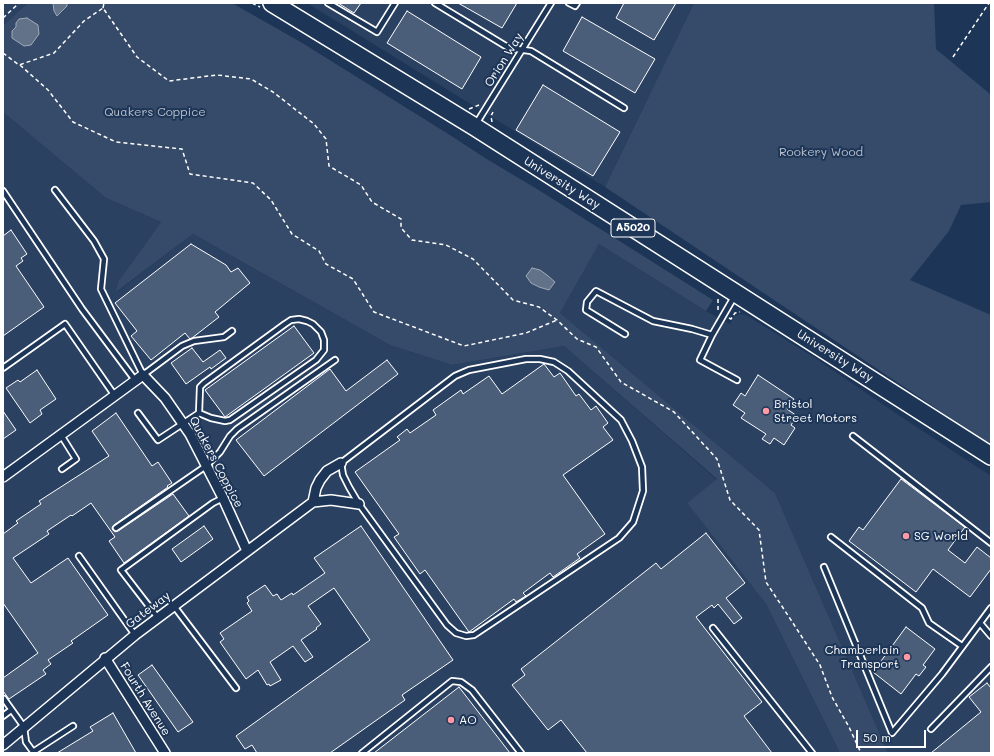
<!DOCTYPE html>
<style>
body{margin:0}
#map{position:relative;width:994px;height:756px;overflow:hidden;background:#1d3557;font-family:Mali,sans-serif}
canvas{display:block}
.frame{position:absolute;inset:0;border:4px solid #fff;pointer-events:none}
.scale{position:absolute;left:856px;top:730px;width:70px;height:18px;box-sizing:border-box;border:2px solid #fff;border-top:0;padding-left:5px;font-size:12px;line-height:14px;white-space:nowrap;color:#fff;-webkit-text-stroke:3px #1d3557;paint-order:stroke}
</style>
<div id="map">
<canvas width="994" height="756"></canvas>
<div class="frame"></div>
<div class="scale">50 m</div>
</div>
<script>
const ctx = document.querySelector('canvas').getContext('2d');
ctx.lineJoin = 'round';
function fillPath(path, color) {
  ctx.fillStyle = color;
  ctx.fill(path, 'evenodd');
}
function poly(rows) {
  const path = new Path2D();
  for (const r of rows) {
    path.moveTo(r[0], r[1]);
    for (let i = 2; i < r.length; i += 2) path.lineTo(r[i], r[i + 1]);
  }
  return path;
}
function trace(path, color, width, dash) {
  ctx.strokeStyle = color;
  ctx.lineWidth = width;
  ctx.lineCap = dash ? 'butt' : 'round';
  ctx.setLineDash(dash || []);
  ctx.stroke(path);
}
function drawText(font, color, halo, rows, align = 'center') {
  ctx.font = font + ' Mali,sans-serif';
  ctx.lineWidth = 4;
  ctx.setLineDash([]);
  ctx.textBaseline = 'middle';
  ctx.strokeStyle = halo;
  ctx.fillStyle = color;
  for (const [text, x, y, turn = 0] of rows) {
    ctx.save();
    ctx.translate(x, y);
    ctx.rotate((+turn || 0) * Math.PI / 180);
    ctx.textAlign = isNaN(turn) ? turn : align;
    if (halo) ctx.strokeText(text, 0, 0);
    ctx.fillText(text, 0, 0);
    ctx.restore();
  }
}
fillPath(poly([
 [3,3,28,3,3,27],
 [307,3,694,3,605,187],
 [3,112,106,198,161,222,118,282,117,292,193,234,390,345,452,365,564,346,717,480,687,503,766,604,840,753,3,753],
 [599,244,706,311,730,324,734,317,740,314,746,315,815,358,900,416,991,476,991,753,888,753,775,493,560,313]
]), '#2a4161');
fillPath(poly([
 [28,3,232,3,304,44,453,137,485,158,537,189,713,300,706,311,599,244,560,313,775,493,888,753,840,753,766,604,687,503,717,479,564,346,452,365,390,345,193,234,116,292,118,282,161,222,106,198,3,112,3,26],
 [694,3,934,3,936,49,990,94,991,91,991,202,961,205,949,231,910,280,991,315,991,445,605,187]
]), '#364b69');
const water = poly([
 [53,3,67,3,67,6,57,16,54,11,53,3],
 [27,18,38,25,39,34,31,45,24,46,12,38,12,31,16,27,16,23,19,19,27,18],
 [532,268,540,270,547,275,555,282,549,290,539,287,531,283,526,276,532,268]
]);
fillPath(water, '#617289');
trace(water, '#a0aab8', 1);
const building = poly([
 [338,3,361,3,354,13,338,3],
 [458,3,517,3,502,28,458,3],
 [624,3,676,3,654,40,616,18,624,3],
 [407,11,481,57,462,89,387,43,407,11],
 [582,17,655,59,635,93,563,51,582,17],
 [543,85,620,132,593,176,516,130,543,85],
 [11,230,27,254,21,258,23,261,16,266,44,307,3,336,3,236,11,230],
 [191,244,226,265,231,272,238,268,250,283,215,312,219,317,192,338,190,339,185,333,151,360,131,336,137,331,115,303,191,244],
 [294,326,314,353,225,417,205,390,294,326],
 [192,348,203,362,220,350,226,358,211,369,210,367,186,384,171,363,192,348],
 [387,360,398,374,264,476,236,440,330,369,346,391,387,360],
 [544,364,554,377,560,373,576,396,579,394,591,410,596,406,608,423,603,427,613,440,563,475,605,534,577,554,580,558,553,577,550,573,523,593,526,596,516,602,514,599,469,632,425,570,420,574,394,537,399,534,355,472,400,440,397,437,407,429,410,433,436,415,433,410,461,390,463,394,489,376,502,394,544,364],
 [37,370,56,399,40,410,42,414,30,423,6,388,18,380,20,382,37,370],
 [758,375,794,399,787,409,797,416,791,425,795,428,784,445,774,438,770,444,762,439,766,434,741,418,745,413,733,405,741,393,745,396,758,375],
 [3,411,16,430,3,439,3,411],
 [116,413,152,466,158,462,172,483,167,486,168,487,114,525,112,528,113,530,118,531,173,494,189,516,124,563,109,541,115,537,91,503,72,516,71,515,47,531,49,534,13,558,31,583,68,558,108,615,71,641,73,643,48,660,51,664,43,670,46,674,9,699,3,691,3,678,38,653,3,603,3,534,18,523,16,521,41,504,39,501,109,456,92,431,116,413],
 [901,479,965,527,948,550,965,563,977,547,991,558,991,569,970,597,933,569,916,592,849,541,859,527,863,530,901,479],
 [204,526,213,539,181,562,172,549,204,526],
 [361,526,453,660,402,695,405,700,330,753,257,753,252,745,245,749,236,736,370,640,334,588,308,606,321,624,316,628,317,629,301,640,313,657,305,662,293,646,270,662,281,680,270,686,269,684,267,685,258,670,246,679,220,642,224,639,220,633,252,611,247,603,249,601,247,597,265,585,273,596,277,594,281,600,292,593,293,595,325,573,314,558,361,526],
 [706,533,745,583,726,598,742,618,734,624,718,604,714,608,712,605,696,617,762,702,744,716,772,753,587,753,561,720,548,730,512,685,525,675,521,669,656,563,661,569,706,533],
 [906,627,935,649,923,665,926,667,919,676,916,674,901,694,873,672,906,627],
 [152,665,193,722,178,732,138,675,152,665],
 [987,683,991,688,991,753,931,753,981,712,969,697,987,683],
 [459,687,510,753,374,753,459,687],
 [113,713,136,753,57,753,93,731,90,727,113,713]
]);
fillPath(building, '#4a5d79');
trace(building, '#fff', 1);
const lane = poly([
 [328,3,377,32,395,3],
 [435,3,509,48,531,51,624,108],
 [569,3,575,6,577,3],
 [476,124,551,3],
 [55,190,94,241,104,259,101,289,143,375,182,346,194,341,224,337,232,331],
 [3,191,82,309,135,380],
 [734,297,712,335,700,360,737,380],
 [625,334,586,310,587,302,596,291,653,321,692,329,712,335],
 [526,359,540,359,554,362,568,371,621,420,632,441,642,467,643,491,633,522,619,538,474,635,466,636,456,633,447,625,359,504,349,487,343,475,341,463,455,376,469,370,526,359],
 [3,368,65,324,115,396],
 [138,413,158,440,199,413,200,387,204,383,285,324,291,320,299,319,307,321,313,324,321,332,324,340,324,350,316,360,230,420,225,421,211,418,199,413],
 [61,435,76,459,62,469],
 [853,436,991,543],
 [116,528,206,466,220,452,230,436,237,429,335,360],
 [831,537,922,608,929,623,962,646],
 [79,556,135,635],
 [824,567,892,733,942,674,991,608],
 [174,606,236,688],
 [158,618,121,570,213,503,223,498],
 [980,623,991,636],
 [713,628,812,753],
 [4,699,24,727,26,742,34,753],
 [3,716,11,710],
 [931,729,991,667],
 [33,752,73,726],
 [362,753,452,681,461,682,472,690,521,753]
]);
const street = poly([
 [3,477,143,375,165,398,190,434,223,498,247,551],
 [313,502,316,488,320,480,327,471,341,463],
 [105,658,165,753],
 [3,745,135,635,313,502,331,500,359,504]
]);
const highway = poly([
 [272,3,475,127,991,456]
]);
trace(lane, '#fff', 8);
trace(street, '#fff', 12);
trace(highway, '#fff', 20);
trace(poly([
 [252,3,260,7],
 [103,8,104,3],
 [3,18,19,3],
 [3,53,19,65,54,53,84,21,103,8,137,57,169,81,217,75,251,79,273,92,314,124,326,139,329,166,361,185,372,202,401,219,401,228,412,240,446,245,473,259,513,300,539,307,557,320,577,339,596,347,621,382,674,412,717,459,730,500,759,530,766,582,791,620,820,665,832,697,849,727,861,753],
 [953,57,989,3],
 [20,65,48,90,73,122,116,142,182,149,190,174,253,183,271,200,292,234,319,251,326,264,353,279,374,312,464,346,526,333,557,320],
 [469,109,479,105],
 [492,122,491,116,493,112],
 [718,310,718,299],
 [729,318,731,319,735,313,740,312]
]), '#fff', 1.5, [4, 3]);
trace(lane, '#1d3557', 4.5);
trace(street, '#1d3557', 9);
trace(highway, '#1d3557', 17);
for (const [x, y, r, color] of [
 [766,411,4,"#ff9aa2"],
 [906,536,4,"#ff9aa2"],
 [907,657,4,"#ff9aa2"],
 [451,720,4,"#ff9aa2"]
]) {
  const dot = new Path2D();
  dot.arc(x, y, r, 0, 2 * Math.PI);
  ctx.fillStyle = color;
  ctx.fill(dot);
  trace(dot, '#1d3557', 1.5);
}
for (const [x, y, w] of [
 [633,228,44]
]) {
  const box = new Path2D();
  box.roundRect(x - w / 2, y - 9, w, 18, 3);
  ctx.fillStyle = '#1d3557';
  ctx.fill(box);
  trace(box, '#fff', 1);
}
drawText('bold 11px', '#fff', null, [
 ["A5020",633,228]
]);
drawText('12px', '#fff', '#1d3557', [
 ["Orion Way",504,60,-58],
 ["University Way",562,183,32],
 ["University Way",835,356,32],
 ["Quakers Coppice",216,462,62],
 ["Gateway",148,610,-37],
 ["Fourth Avenue",145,699,58]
]);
drawText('12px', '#b9c0ca', '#1d3557', [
 ["Quakers Coppice",155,112],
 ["Rookery Wood",821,152]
]);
drawText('12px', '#fff', '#1d3557', [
 ["Bristol",774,404],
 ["Street Motors",774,418],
 ["SG World",914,536],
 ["Chamberlain",899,650,"right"],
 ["Transport",899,664,"right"],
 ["AO",459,720]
], 'left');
</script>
